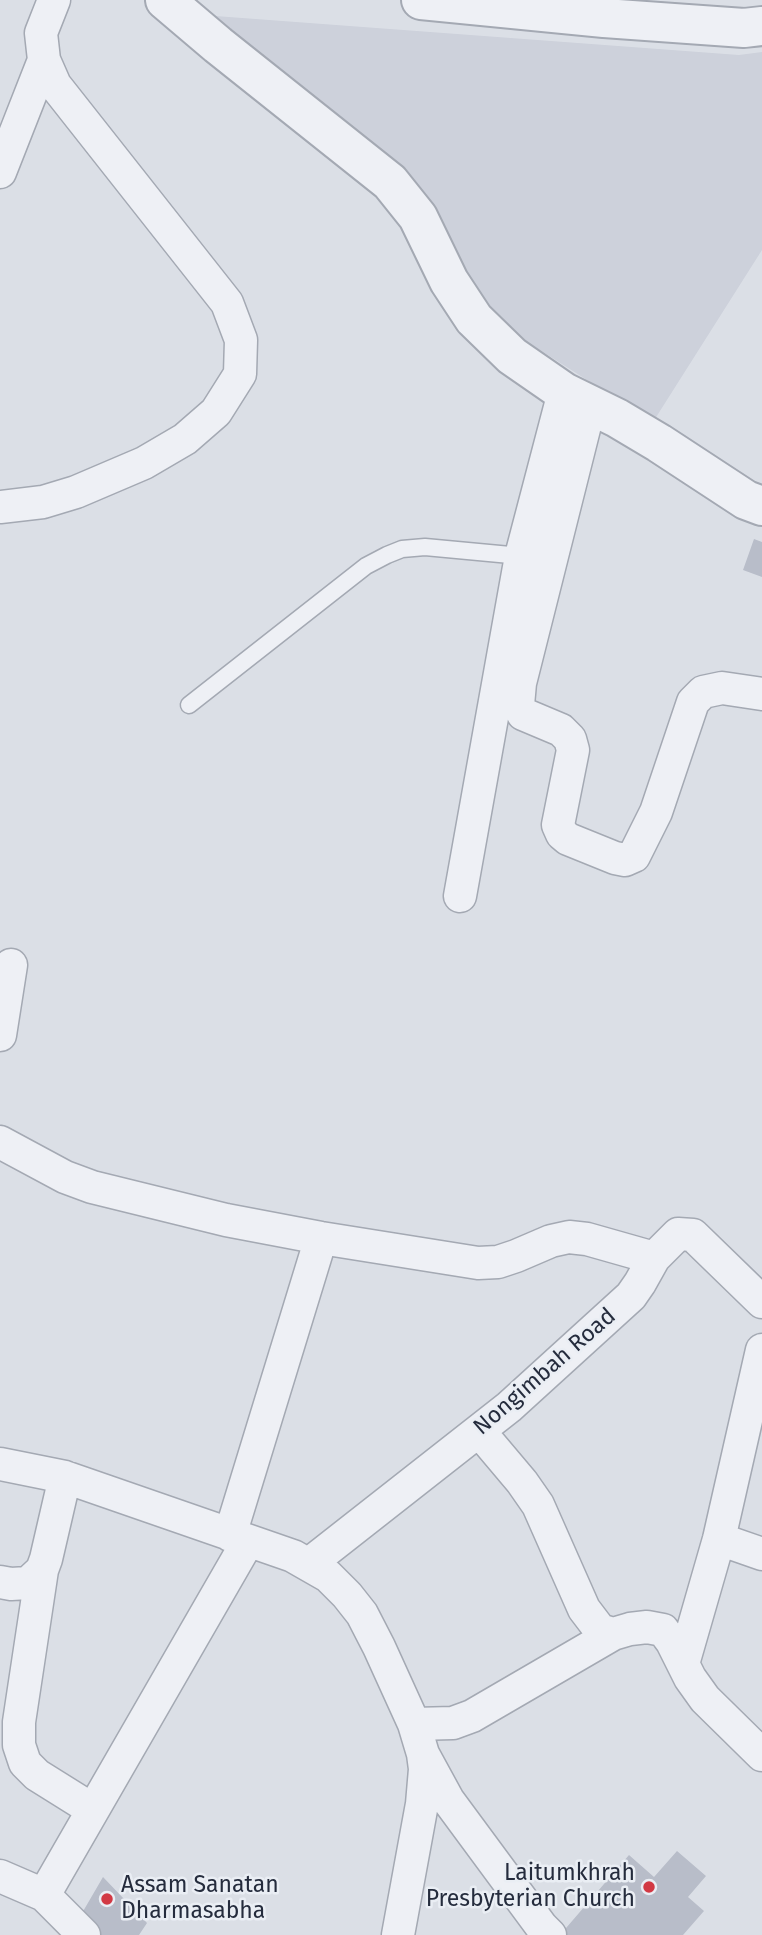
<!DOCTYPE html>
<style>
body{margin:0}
canvas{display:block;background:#dbdfe6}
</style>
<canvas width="762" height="1935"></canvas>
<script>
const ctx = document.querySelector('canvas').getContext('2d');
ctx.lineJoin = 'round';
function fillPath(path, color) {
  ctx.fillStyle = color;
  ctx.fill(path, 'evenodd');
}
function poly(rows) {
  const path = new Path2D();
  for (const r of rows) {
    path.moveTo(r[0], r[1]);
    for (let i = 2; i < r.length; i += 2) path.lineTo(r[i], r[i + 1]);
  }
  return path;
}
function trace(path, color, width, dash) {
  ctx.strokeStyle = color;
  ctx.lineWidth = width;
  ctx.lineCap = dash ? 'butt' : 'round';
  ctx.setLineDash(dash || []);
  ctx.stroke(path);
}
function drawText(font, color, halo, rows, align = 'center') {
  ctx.font = font + ' "Fira Sans",sans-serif';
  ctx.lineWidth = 5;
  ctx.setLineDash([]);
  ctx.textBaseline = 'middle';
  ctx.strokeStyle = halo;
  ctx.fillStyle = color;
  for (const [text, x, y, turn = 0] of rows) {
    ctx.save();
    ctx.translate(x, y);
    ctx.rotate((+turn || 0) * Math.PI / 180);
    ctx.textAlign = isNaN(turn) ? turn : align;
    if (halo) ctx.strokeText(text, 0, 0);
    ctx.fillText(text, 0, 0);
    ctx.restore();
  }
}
fillPath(poly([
 [202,15,739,55,762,52,762,250,653,422,485,315,435,208]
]), '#cdd1db');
fillPath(poly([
 [754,539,762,542,762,577,743,570],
 [677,1851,706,1876,688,1897,704,1911,683,1935,560,1935,629,1855,654,1877],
 [103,1877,147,1923,139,1935,101,1935,78,1920]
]), '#b8bdc9');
const service = poly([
 [189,705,366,566,387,555,402,549,425,547,521,556]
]);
const minor = poly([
 [0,172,44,60],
 [590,405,520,683,518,705,523,714,561,730,570,739,573,750,558,825,562,834,568,839,615,858,625,860,634,856,656,812,693,702,703,692,722,688,762,694],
 [0,507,43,502,76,492,144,463,185,439,216,412,240,374,241,340,227,303,55,85,44,60,41,33,54,0],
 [460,896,521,556,564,392],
 [0,1035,11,965],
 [0,1142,65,1177,92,1187,226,1220,321,1238,478,1263,498,1262,516,1256,551,1241,569,1237,587,1239,654,1258],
 [479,1431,522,1482,538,1505,584,1609,600,1630,613,1634,630,1629,647,1627,663,1630,672,1642,690,1678,705,1699,762,1755],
 [0,1464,65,1477,293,1556,328,1576,347,1595,362,1614,379,1647,414,1724,423,1754,425,1769,422,1804,398,1935],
 [230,1535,321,1238],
 [719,1539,762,1554],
 [309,1564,509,1407,631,1296,640,1283,654,1258,678,1234,693,1235,762,1302],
 [42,1570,19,1722,19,1745,25,1763,37,1775,93,1810],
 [0,1582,11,1584,28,1583,42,1570,46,1559,65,1477],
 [683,1664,719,1539,762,1350],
 [414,1724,453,1723,472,1716,613,1634],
 [424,1756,448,1800,541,1926,550,1935],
 [0,1876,44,1895,84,1935],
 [44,1895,248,1541]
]);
const tertiary = poly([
 [165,0,218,45,390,182,418,217,449,281,474,319,512,356,564,392,617,418,659,443,746,500,762,506],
 [421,0,604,18,744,28,762,26]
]);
trace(service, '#a4a9b3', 19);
trace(minor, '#a4a9b3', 35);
trace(tertiary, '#a4a9b3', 42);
trace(service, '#eef0f5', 16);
trace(minor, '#eef0f5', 32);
trace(tertiary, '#eef0f5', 38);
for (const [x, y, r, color] of [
 [649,1887,7,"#d23944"],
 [107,1899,7,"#d23944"]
]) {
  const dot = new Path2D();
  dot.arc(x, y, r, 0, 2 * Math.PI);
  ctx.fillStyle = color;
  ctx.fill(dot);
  trace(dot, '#eaeef4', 2.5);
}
drawText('23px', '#252c3d', '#eaeef4', [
 ["Nongimbah Road",545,1372,-41]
]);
drawText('23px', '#252c3d', '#eaeef4', [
 ["Laitumkhrah",635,1874],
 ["Presbyterian Church",635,1900],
 ["Assam Sanatan",121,1886,"left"],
 ["Dharmasabha",121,1912,"left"]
], 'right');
</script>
